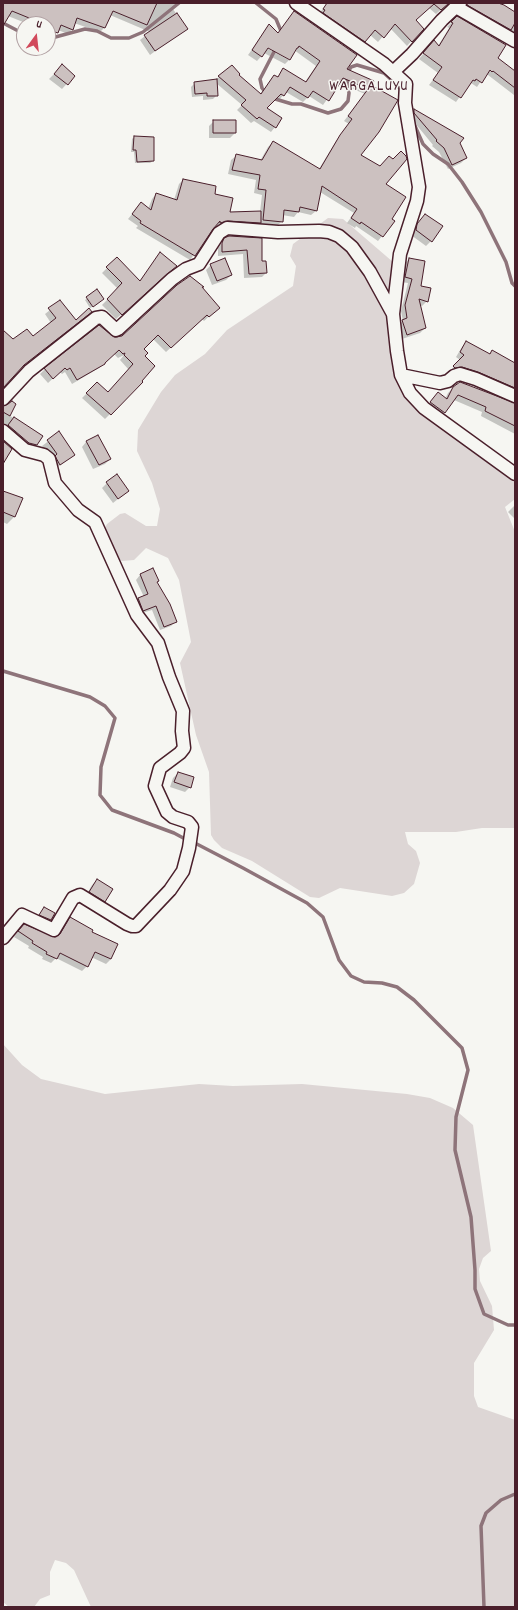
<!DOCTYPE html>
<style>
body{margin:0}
#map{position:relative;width:518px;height:1610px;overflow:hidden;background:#f6f6f2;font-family:Dekko,sans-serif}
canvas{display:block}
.frame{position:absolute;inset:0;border:4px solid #4a1f2b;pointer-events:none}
.north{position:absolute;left:16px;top:16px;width:40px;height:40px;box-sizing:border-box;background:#f6f6f2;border:1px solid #b1a0a2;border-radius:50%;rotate:15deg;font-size:11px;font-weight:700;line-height:16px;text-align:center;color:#4a1f2b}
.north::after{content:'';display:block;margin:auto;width:14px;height:18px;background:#d1495b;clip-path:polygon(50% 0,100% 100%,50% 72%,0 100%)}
</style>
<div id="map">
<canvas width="518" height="1610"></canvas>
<div class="frame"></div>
<div class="north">U</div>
</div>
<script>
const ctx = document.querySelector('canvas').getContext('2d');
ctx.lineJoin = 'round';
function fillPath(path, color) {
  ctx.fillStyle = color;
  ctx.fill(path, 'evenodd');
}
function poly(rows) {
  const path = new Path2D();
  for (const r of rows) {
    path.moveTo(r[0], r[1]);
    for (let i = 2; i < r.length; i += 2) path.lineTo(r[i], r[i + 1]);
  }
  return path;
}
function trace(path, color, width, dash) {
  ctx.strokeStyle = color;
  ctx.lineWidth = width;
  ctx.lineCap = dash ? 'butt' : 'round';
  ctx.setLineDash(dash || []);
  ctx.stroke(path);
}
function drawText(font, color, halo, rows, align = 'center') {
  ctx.font = font + ' Dekko,sans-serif';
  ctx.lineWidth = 3;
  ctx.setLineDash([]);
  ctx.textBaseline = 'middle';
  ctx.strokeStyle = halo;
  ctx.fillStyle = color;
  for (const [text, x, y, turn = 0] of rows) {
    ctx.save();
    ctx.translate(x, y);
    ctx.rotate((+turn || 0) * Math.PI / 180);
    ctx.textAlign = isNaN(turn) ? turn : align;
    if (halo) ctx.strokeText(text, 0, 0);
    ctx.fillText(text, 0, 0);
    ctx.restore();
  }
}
fillPath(poly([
 [328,218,343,219,393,262,390,296,391,358,413,407,515,483,515,499,505,507,515,532,515,828,482,828,456,832,405,832,408,844,416,851,420,863,414,884,404,893,392,896,340,888,319,898,310,897,252,861,222,848,214,840,211,835,209,772,196,735,180,663,191,642,179,580,168,558,146,548,134,560,122,561,106,553,100,536,107,524,120,514,125,513,146,526,157,526,160,509,152,483,137,451,138,430,161,392,175,375,205,354,227,330,293,286,296,266,290,256,293,244],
 [3,1044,22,1065,41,1079,105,1094,199,1084,233,1086,302,1084,407,1094,430,1098,453,1108,473,1125,491,1251,483,1258,479,1269,480,1281,492,1306,494,1330,474,1363,474,1396,478,1407,515,1420,515,1607,91,1607,74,1570,66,1563,55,1560,50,1572,50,1595,40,1599,34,1607,9,1607,3,1602]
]), '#ddd6d5');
fillPath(poly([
 [3,3,178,3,173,9,186,28,150,55,140,40,150,32,110,15,104,28,100,32,74,23,72,29,68,34,58,30,53,37,48,35,48,24,28,24,8,16,3,22],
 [327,3,448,3,436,14,429,8,414,21,422,29,407,46,390,28,378,42,370,35,360,46,319,14],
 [461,3,466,3,467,10,469,9,468,3,479,3,484,6,487,3,495,3,515,12,515,41,463,10],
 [294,12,346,70,370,86,360,155,384,185,391,219,394,221,378,241,356,226,355,228,347,223,354,213,320,192,316,211,311,215,298,212,294,217,282,215,282,221,277,226,259,224,256,227,222,225,216,227,216,224,190,260,136,228,138,226,128,219,137,208,148,209,152,199,156,194,174,200,179,184,183,180,214,194,229,213,260,212,262,195,254,193,256,180,228,174,231,160,236,156,260,161,268,147,273,142,319,169,336,141,349,124,344,121,365,94,339,83,323,105,309,96,303,102,286,92,279,100,276,98,265,109,275,127,271,132,254,121,251,123,237,110,242,105,216,83,217,95,213,99,203,100,203,96,192,97,191,87,195,83,215,80,232,67,238,76,260,94,270,81,274,76,277,78,283,70,305,82,316,66,294,50,264,45,263,46,289,60,285,64,264,53,257,61,248,55,269,26,278,33],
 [457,17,496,58,515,72,514,95,488,75,485,75,477,87,471,83,469,84,456,102,429,85,438,73,419,59,430,46,438,46,449,28,447,27],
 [62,66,74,76,62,89,49,79],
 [414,110,463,138,459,143,466,158,461,163,448,169,439,152,432,146,433,145,410,117,409,114],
 [214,121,235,133,230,138,209,138,209,126],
 [134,137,153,161,150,163,135,163,134,152,131,152,132,139],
 [425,215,431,241,426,246,411,235,413,230],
 [225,239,261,239,261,262,266,273,262,277,244,278,243,254,218,256,218,248],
 [160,254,176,266,116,319,102,305,118,289,102,273,117,258,139,282],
 [409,259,427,301,422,306,419,305,425,328,420,333,402,339,398,326,403,321,401,311,408,283,401,282,404,264],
 [211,265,231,275,226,280,212,285,206,270],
 [201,288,218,308,204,321,202,319,166,352,153,339,142,349,143,356,140,381,142,382,105,419,82,398,97,383,108,393,129,370,120,360,124,355,118,358,114,354,99,368,72,384,65,372,62,374,60,372,48,383,40,374,45,369,122,337],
 [97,291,101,301,89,309,90,308,85,300],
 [60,302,75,322,87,316,20,368,3,387,3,336,13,341,33,338,51,323,45,314],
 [466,342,489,355,492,351,515,378,515,396,449,372,460,360,456,357,462,347],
 [453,388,515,404,515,434,481,416,482,412,454,400,440,417,426,408,433,398,445,399,448,393],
 [3,407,9,415,42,437,32,449,3,429],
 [59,433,74,455,55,469,52,460,42,446],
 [98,436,110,459,105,464,93,469,82,447,86,442],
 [107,483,128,491,113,503,102,488],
 [3,492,15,516,7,524,3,522],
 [515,505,515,519,508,512],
 [152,570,156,582,176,621,171,626,160,630,152,610,139,614,134,603,138,599,144,597,136,580,140,575],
 [178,773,190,787,185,792,170,787,173,778],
 [97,880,104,901,99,906,85,897,92,885],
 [44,908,54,913,45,925,35,920],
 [70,918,90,932,111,959,106,964,91,957,87,966,82,971,56,958,51,963,42,959,43,957,28,948,29,946,14,937,19,930,55,939]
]), '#0003');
trace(poly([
 [256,3,276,19,281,31,280,35],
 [3,23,24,34],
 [48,39,85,29,97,31,111,38,129,38,143,32,179,3],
 [266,93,262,88,260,79,276,48],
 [272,98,292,104,301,104,328,113,341,109,348,101,349,93,346,75,351,67,357,65,384,73,396,84,403,92],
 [415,126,423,144,433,154,448,164,462,182,481,212,506,262,512,283,515,286],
 [3,671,90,697,105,706,115,718,101,767,100,795,112,810,174,833,187,840],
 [193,842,243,868,307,903,323,917,339,960,351,976,364,982,382,983,397,987,414,1000,462,1048,468,1070,456,1117,455,1150,471,1217,475,1270,475,1289,484,1314,508,1325,515,1325],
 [484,1607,481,1526,486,1513,501,1500,515,1494]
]), '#8e747a', 3.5);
const building = poly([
 [3,3,157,3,147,25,113,11,105,28,77,18,73,30,61,25,58,33,48,30,48,24,32,24,34,20,12,11,3,26,3,3],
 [327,3,449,3,441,10,434,4,416,20,424,29,412,42,395,24,384,38,375,30,365,42,323,13,325,10,323,9,327,3],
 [467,3,498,3,504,5,515,12,515,23,511,30,467,5,467,3],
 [294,11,357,55,347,69,374,81,371,85,398,100,379,132,361,155,380,166,389,156,393,159,401,151,406,156,407,159,386,184,406,197,392,219,395,221,383,237,361,222,360,224,351,218,357,209,322,186,317,211,300,207,299,212,284,210,283,222,263,220,266,190,258,189,260,175,232,170,236,154,262,160,273,141,320,169,340,135,352,119,348,116,368,89,343,78,329,101,313,91,308,98,290,87,284,96,281,94,267,108,282,118,276,128,259,117,257,119,241,105,246,100,218,76,232,65,240,74,239,75,261,94,274,75,278,77,283,68,306,82,320,61,299,46,298,48,297,48,290,60,268,48,262,57,252,50,269,24,278,33,294,11],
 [177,13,188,29,155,51,144,35,177,13],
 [457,16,506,45,498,58,515,71,515,88,493,71,492,72,490,70,482,83,476,79,475,81,473,80,461,98,433,80,442,67,423,53,434,40,439,46,453,23,451,22,457,16],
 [62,64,75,76,68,85,54,74,62,64],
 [217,79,218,96,207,96,207,93,195,94,194,82,217,79],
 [414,109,464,138,460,143,467,158,452,165,444,148,436,141,437,140,414,113,414,109],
 [213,120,236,120,236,133,213,133,213,120],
 [134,136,154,137,154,161,137,162,136,150,133,150,134,136],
 [183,179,216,186,215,194,233,198,230,212,261,211,261,223,228,221,220,223,220,221,213,229,195,256,140,223,141,221,132,214,141,202,151,210,156,193,177,200,183,179],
 [425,214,443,226,432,242,416,230,417,224,425,214],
 [229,236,262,238,262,261,266,261,267,273,249,274,247,250,222,252,222,243,224,238,229,236],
 [160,252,177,266,167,274,122,315,107,299,122,283,106,267,117,257,140,281,160,252],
 [225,258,232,275,217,281,210,264,225,258],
 [409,258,425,261,421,286,431,288,428,302,419,299,426,328,407,335,402,320,407,318,405,305,412,279,405,277,409,258],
 [190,276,204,287,202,287,220,308,209,317,207,315,171,348,158,335,144,349,148,353,145,356,155,366,142,381,143,382,111,415,86,393,97,382,108,392,133,364,124,355,125,353,123,354,119,350,105,363,105,364,77,380,70,368,67,370,65,368,53,379,44,368,99,325,114,337,122,336,177,285,190,276],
 [97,289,104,299,93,307,86,297,97,289],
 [60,300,76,320,89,308,92,312,24,365,3,388,3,330,13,339,27,329,33,336,56,318,48,308,60,300],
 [466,341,490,354,492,350,515,363,515,388,478,372,462,367,455,368,453,366,464,355,460,352,466,341],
 [460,382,515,403,515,426,485,411,486,407,458,395,445,413,430,402,438,392,447,399,453,387,460,382],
 [12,401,16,404,10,416,3,412,3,406,8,404,12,401],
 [14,417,43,436,37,445,29,443,8,425,14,417],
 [59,431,75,455,60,465,55,456,57,454,47,440,59,431],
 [98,435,111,459,99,465,86,441,98,435],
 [3,441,12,449,3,464,3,441],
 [117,474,129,491,118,499,106,482,117,474],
 [3,491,23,498,15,517,3,512,3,491],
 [153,568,159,581,157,582,170,604,177,622,164,627,156,606,143,611,138,598,148,594,140,574,153,568],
 [178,772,194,777,191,788,174,782,178,772],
 [97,879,113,889,105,902,89,892,97,879],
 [44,907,55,913,51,920,39,915,44,907],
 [70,917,93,930,92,932,118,944,111,959,95,952,88,967,60,953,57,959,46,954,47,952,32,943,33,941,18,931,24,924,55,937,60,934,70,917]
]);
fillPath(building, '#ccc1c0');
trace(building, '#4a1f2b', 1);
const minor = poly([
 [296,3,384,64,406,84,405,103,419,187,417,201,400,254,393,314,397,351,401,375,410,393,424,408,515,474],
 [456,7,515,41],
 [393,72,412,54,442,20,460,3],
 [401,375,440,383,448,381,454,376,460,374,476,379,515,396],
 [3,399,29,371,96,318,102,317,116,330,118,329,172,279,186,269,199,264,219,233,227,228,278,232,319,231,329,232,339,236,352,247,370,272,393,314],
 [3,431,25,450,44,455,49,459,55,483,78,510,95,522,137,615,158,643,169,677,183,711,182,731,184,748,180,753,160,768,155,786,167,812,173,817,188,822,192,827,189,848,183,871,170,890,136,926,132,926,127,924,80,895,73,898,54,930,22,915,3,938]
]);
trace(minor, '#4a1f2b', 15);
trace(minor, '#f6f6f2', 12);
ctx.letterSpacing = '1px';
drawText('16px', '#4a1f2b', '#f6f6f2', [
 ["WARGALUYU",369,88]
]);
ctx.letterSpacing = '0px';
</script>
